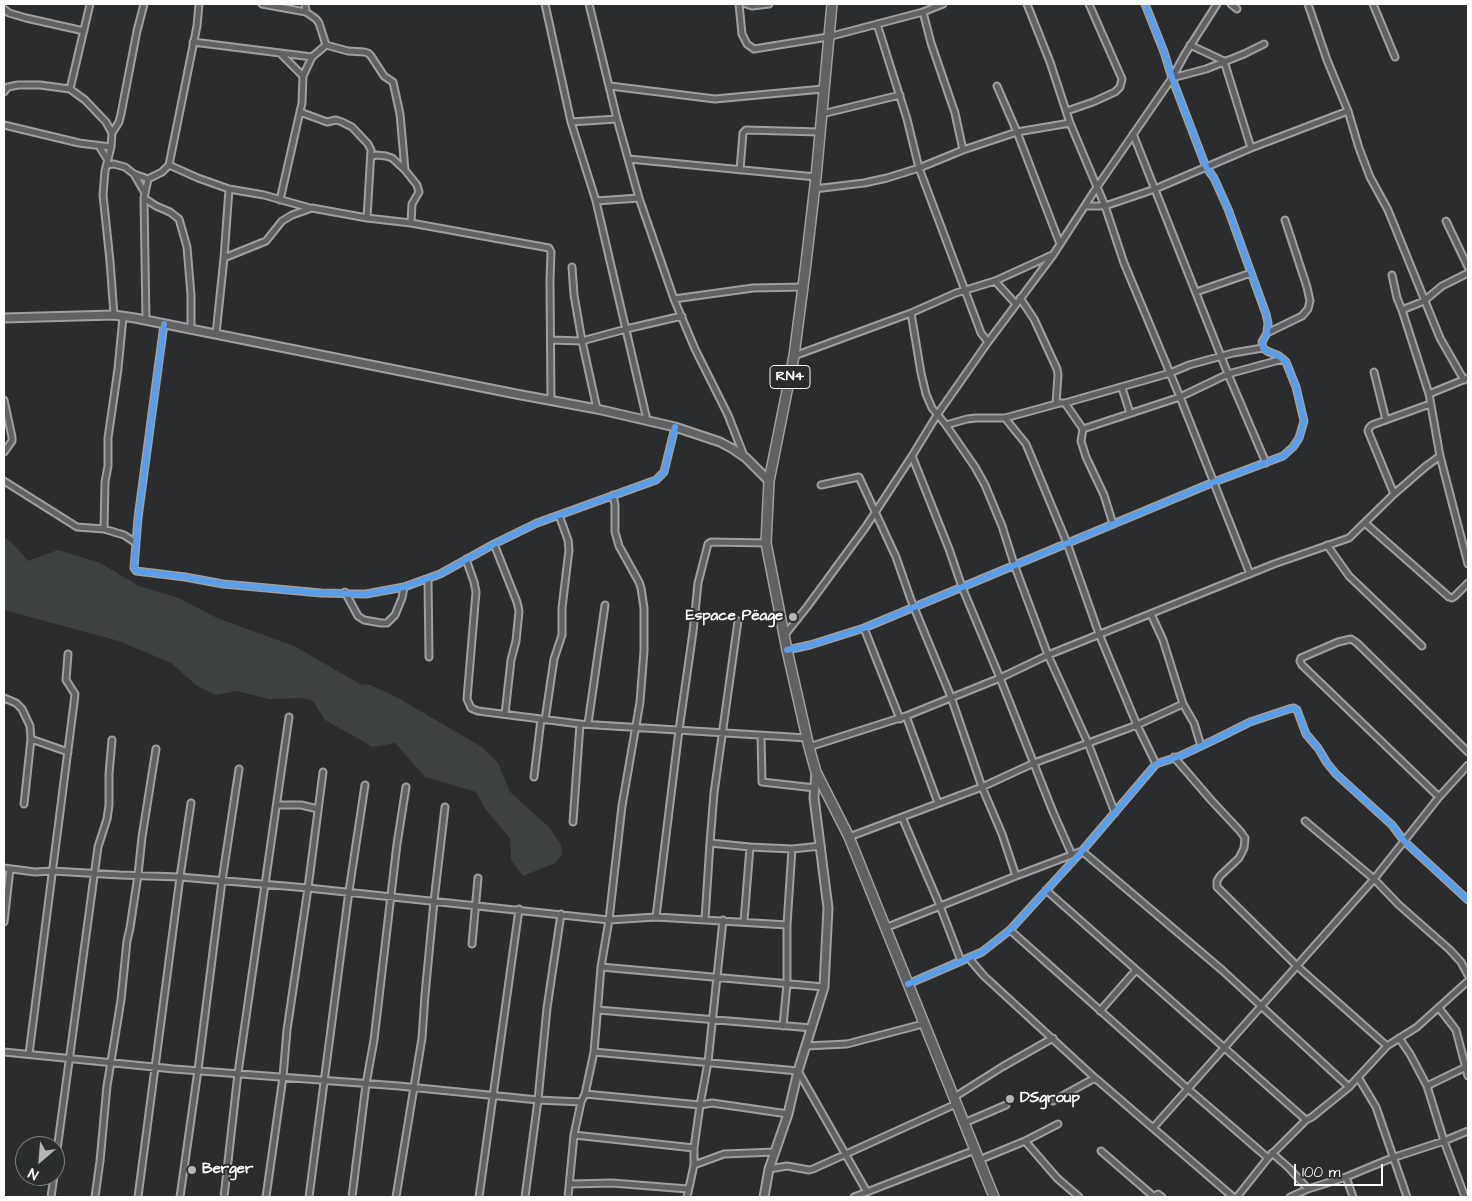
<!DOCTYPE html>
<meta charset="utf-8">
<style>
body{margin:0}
#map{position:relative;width:1472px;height:1201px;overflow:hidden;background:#2b2c2d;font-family:"Architects Daughter",sans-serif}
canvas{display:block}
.frame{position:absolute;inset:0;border:5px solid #fff;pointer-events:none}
.north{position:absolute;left:15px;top:1136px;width:50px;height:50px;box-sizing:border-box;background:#2a2d2e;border:1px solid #7f8182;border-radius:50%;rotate:207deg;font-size:14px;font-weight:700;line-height:20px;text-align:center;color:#fff}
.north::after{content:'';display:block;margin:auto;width:18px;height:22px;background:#b5b5b6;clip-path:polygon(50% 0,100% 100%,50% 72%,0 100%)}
.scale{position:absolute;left:1294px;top:1164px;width:89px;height:22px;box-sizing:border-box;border:2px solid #fff;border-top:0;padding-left:6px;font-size:15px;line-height:18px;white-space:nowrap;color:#fff;-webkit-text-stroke:4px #2a2d2e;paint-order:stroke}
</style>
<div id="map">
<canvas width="1472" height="1201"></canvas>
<div class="frame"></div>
<div class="north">N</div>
<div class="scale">100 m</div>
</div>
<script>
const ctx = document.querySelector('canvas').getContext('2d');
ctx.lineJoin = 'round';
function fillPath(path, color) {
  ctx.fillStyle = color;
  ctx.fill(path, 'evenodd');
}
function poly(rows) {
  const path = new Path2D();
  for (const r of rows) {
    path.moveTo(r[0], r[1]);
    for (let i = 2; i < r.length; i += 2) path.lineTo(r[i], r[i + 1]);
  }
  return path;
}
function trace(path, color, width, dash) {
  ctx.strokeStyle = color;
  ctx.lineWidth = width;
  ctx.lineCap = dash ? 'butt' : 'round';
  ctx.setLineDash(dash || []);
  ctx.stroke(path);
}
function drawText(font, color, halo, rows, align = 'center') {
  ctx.font = font + ' "Architects Daughter",sans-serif';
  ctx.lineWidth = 4;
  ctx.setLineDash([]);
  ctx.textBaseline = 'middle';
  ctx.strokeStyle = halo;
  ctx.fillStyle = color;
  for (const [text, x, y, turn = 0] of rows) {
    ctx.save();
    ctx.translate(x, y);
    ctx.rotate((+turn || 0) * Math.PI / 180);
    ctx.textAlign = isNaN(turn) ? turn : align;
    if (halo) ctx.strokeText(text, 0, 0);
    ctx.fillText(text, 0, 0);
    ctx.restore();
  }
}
fillPath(poly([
 [4,536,14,545,28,561,58,550,100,563,139,586,179,598,217,618,294,646,360,684,370,685,398,698,482,747,498,763,510,792,549,827,561,845,562,855,555,863,523,876,511,860,510,838,486,810,476,792,425,777,395,743,373,747,325,720,313,701,302,698,269,699,237,691,215,695,196,685,171,663,119,641,4,610]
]), '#3e4142');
const street = poly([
 [262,4,306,12,305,4],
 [545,4,571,122,596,201,647,420],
 [589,4,617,119,639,198,674,299,695,349,728,415,744,456],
 [739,4,742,34,747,44,754,49,828,37,923,12,943,4],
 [746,4,752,6,769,4],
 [1027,4,1050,62,1070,123,1105,206,1124,263,1180,397,1228,374,1283,359],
 [1231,4,1237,9],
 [1308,4,1327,60,1348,111,1359,148,1370,177,1388,210,1440,338,1464,380],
 [1373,4,1395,57],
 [4,9,9,13,26,18,84,31],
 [306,12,316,19,319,23,326,45],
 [923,12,931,43,955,113,963,150],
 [877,24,907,119,919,168,981,333,988,342],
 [193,42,312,57],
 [1190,45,1224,61,1251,148],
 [280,53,303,76],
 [1172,78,1206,69,1244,54,1264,44],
 [610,86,715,99,823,89],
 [997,86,1017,132,1060,244],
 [70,89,90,4],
 [4,92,8,87,18,85,40,85,70,89,85,100,106,122,112,133,111,147,105,171,103,195,110,261,114,315],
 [1067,111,1093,102,1115,92,1120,87,1122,79,1089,4],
 [300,112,327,122,336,120,342,122,352,127,368,144,371,150,367,218],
 [822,114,900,95],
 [571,122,617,119],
 [4,125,79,143,111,147],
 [112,133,119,122,121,114,137,31,144,4],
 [1133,134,1228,374,1266,463],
 [99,146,107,159],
 [371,157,376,155,386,156,392,158,404,169],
 [629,159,816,177],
 [107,165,114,164,125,167,134,174,145,193],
 [169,165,197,26,199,4],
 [740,170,743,133,746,130,820,132],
 [134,174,148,179,162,172,169,165,198,178,229,189,264,195,310,208],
 [814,189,864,183,887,178,919,168,963,150,1017,132,1070,123],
 [144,198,156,206,170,212,179,219,187,247,191,295,191,329],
 [280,200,302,103,303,76,312,57,326,45,348,51,364,52,368,53,371,56,384,76,393,82,400,114,405,170,417,185,419,192,412,204,411,223],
 [596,201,639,198],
 [1086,206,1105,206,1155,189,1251,148,1348,111],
 [1446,221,1468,267],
 [224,258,266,241,282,221,292,215,312,208,367,218,411,223,549,248,551,252,550,281,551,401],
 [572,267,574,295,582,341,597,409],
 [1392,275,1397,298,1402,310],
 [995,281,1016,304],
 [1196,292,1251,273],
 [1020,298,1034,319,1057,369,1058,375,1056,403],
 [674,299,753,288,803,287],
 [911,313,921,373,926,394,932,408,946,425,975,467,985,485,1002,526,1014,564,1048,655,1088,743,1115,813],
 [146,320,144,198,148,179],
 [164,324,138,518,134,568,136,571,185,577,223,584,321,593,366,594,404,587,440,574,494,544,537,523,656,480,664,472,675,427],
 [1267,333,1302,316,1308,309,1310,301,1307,287,1285,220],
 [216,334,224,258,229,189],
 [551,340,582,341,626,329,682,316],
 [794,356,911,313,956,293,995,281,1052,255],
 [1374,372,1386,420],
 [1122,388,1130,413],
 [1429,394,1402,310,1424,301,1442,286,1468,273],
 [4,400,12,437,12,441,4,452],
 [1065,403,1170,373,1189,365,1233,353,1263,348],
 [1005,418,1026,444,1067,543,1099,634,1137,725,1156,764],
 [946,425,967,419,976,418,1005,418,1060,403,1065,403,1083,429,1180,397,1250,574],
 [1083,429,1081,441,1086,457,1104,495,1113,524],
 [912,456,949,549,962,587,1000,678,1053,812,1072,855],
 [1440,456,1468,564],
 [4,481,77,527,104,529,105,482,108,466,108,438,118,369,123,317],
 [821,485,859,477,896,557,911,600,951,697,982,787,1002,834,1016,876],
 [1394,494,1368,431,1369,428,1372,425,1430,404],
 [1365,523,1449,597,1452,598,1455,596,1468,583],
 [104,529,124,535,136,543],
 [766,543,711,542,708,544,698,583,693,632,679,730,656,917,787,925,792,849,821,846],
 [494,544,517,602,519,611,516,641,511,660,505,714],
 [1327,545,1349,576,1422,646],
 [466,559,474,582,476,592,467,699,471,708,478,711,580,724,807,738],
 [428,579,429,657],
 [345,592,358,616,364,620,381,623,387,623,395,615,402,598,404,587],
 [1151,614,1163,640,1183,704,1194,723,1201,746],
 [738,621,714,793,710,843,750,847,792,849],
 [864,628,900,719],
 [784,636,807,607,865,528,912,456,937,415,988,342,1053,255,1097,187,1172,78,1185,54,1217,4],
 [787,650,810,645,864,628,1214,482,1283,456,1293,447,1299,438,1304,421,1296,387,1286,362,1279,356,1267,351,1263,348,1262,342,1267,333,1268,323,1266,314,1228,209,1214,178,1206,167,1172,78,1164,52,1145,4],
 [4,698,16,703,22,709,30,726,31,739,24,804],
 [906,716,938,803],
 [545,720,554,659,562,635,562,608,569,550,568,540,559,515],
 [588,724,605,605],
 [761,736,762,782,815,788],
 [31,739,68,752],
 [809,747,906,716,1000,678,1048,655,1274,564,1349,538,1394,494,1425,467,1440,456,1429,394,1468,378],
 [1174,757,1211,800,1240,831,1245,838,1244,848,1239,858,1220,876,1217,881,1217,887,1297,966,1387,1046],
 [534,777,541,719],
 [1439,797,1302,665,1300,661,1301,658,1338,642,1351,639,1357,643,1468,752],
 [277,805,301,805,318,809],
 [902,817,940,906,961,961],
 [1305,821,1374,879,1399,905,1450,950,1461,962,1468,975],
 [573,822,580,724],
 [849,837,982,787,1034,763,1137,725,1183,704],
 [4,868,35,872,53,871,120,875,180,877,308,888,609,920,656,917],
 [1046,890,1306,1120],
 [705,919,710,843],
 [744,921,750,847],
 [4,922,10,869],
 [885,928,1016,876,1082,851,1222,970,1349,1087],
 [1010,930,1187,1088,1268,1158],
 [472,944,478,878],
 [970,957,972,962,984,976,1095,1078,1233,1197],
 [601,967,824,987],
 [908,984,982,952,1010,930,1082,851,1156,764,1180,756,1216,739,1250,722,1289,709,1294,708,1297,710,1306,734,1318,748,1327,763,1336,774,1392,825,1404,841,1468,900],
 [1439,1008,1456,1030,1468,1076],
 [598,1010,812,1028],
 [1100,1011,1136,970],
 [783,1026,787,984,787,925],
 [1399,1038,1410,1054,1427,1086,1444,1141,1465,1197],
 [806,1046,847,1044,923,1024],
 [4,1052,174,1069,399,1086,538,1100,581,1102],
 [594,1052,798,1071,867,1192],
 [29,1054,74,703,75,694,66,680,68,654],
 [1358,1077,1376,1107,1407,1197],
 [1427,1086,1468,1066],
 [585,1094,700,1105,712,1103,788,1114],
 [953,1098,1002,1067,1053,1038],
 [1053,1101,1095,1078],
 [964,1123,1006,1105],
 [1153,1128,1374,879,1439,797,1468,765],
 [574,1135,694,1148],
 [1025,1141,1057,1178,1079,1197],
 [1101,1151,1153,1196],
 [1272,1153,1289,1168,1308,1189],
 [979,1160,1025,1141,1058,1124],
 [55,1165,98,847,107,819,109,805,109,774,112,740],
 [694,1165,724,1154,775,1152],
 [769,1169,787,1166,809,1170,813,1169,956,1104],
 [1346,1177,1353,1197],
 [570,1184,612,1183,688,1189],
 [51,1197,54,1176],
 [95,1197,100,1161,107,1086,121,1000,127,941,130,928,138,875,142,837,156,749],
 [138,1197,180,877,191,803],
 [180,1197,198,1070,222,881,239,769],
 [224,1197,238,1073,289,717],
 [266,1197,283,1077,287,1030,308,888,323,772],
 [309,1197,349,891,365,785],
 [352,1197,366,1084,374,1040,397,844,406,787],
 [396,1197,422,1038,425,995,434,901,445,807],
 [479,1197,519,909],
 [525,1197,538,1100,547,1008,561,914],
 [568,1197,574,1135,581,1102,585,1094,594,1052,601,967,609,920,622,806,640,702,644,651,644,608,641,588,639,582,619,546,615,532,615,505,613,495],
 [687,1197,694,1165,694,1148,700,1105,708,1062,723,920],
 [854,1197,975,1150],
 [1153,1197,1158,1194,1162,1197],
 [1237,1197,1268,1158,1306,1120,1312,1117,1349,1087,1387,1046,1417,1027,1468,981],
 [1290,1197,1308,1189,1346,1177,1392,1158,1444,1141,1468,1131]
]);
const secondary = poly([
 [4,318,114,315,135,318,516,394,597,409,675,427,720,442,733,449,746,458,769,481],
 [764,1197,769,1169,788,1114,798,1071,824,987,828,908,814,798,816,772]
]);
const highway = poly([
 [832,4,816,177,805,271,794,356,769,481,766,543,787,650,809,747,816,772,849,837,994,1197]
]);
trace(street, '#a0a0a0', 9);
trace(secondary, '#a0a0a0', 11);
trace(highway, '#a0a0a0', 12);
trace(street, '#606162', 5);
trace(secondary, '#606162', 7);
trace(highway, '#606162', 9);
trace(poly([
 [164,324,138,518,134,568,136,571,185,577,223,584,321,593,366,594,404,587,440,574,494,544,537,523,656,480,664,472,675,427],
 [787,650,810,645,864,628,1214,482,1283,456,1293,447,1299,438,1304,421,1296,387,1286,362,1279,356,1267,351,1263,348,1262,342,1267,333,1268,323,1266,314,1228,209,1214,178,1206,167,1172,78,1164,52,1145,4],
 [908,984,982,952,1010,930,1082,851,1156,764,1180,756,1216,739,1250,722,1289,709,1294,708,1297,710,1306,734,1318,748,1327,763,1336,774,1392,825,1404,841,1468,900]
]), '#5a9eea', 6);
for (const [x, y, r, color] of [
 [793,617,5,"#b5b5b6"],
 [1010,1099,5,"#b5b5b6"],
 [192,1170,5,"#b5b5b6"]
]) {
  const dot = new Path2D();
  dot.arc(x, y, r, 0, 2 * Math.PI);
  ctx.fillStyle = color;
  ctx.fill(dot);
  trace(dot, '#2a2d2e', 2);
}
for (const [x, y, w] of [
 [790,377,40]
]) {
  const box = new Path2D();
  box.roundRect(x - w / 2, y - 11.5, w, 23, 4);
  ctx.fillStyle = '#2a2d2e';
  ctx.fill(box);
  trace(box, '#fff', 1);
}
drawText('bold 14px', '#fff', null, [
 ["RN4",790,377]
]);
drawText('bold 15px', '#fff', '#2a2d2e', [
 ["Espace Pëage",783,617,"right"],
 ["DSgroup",1020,1099],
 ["Berger",202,1170]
], 'left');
</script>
